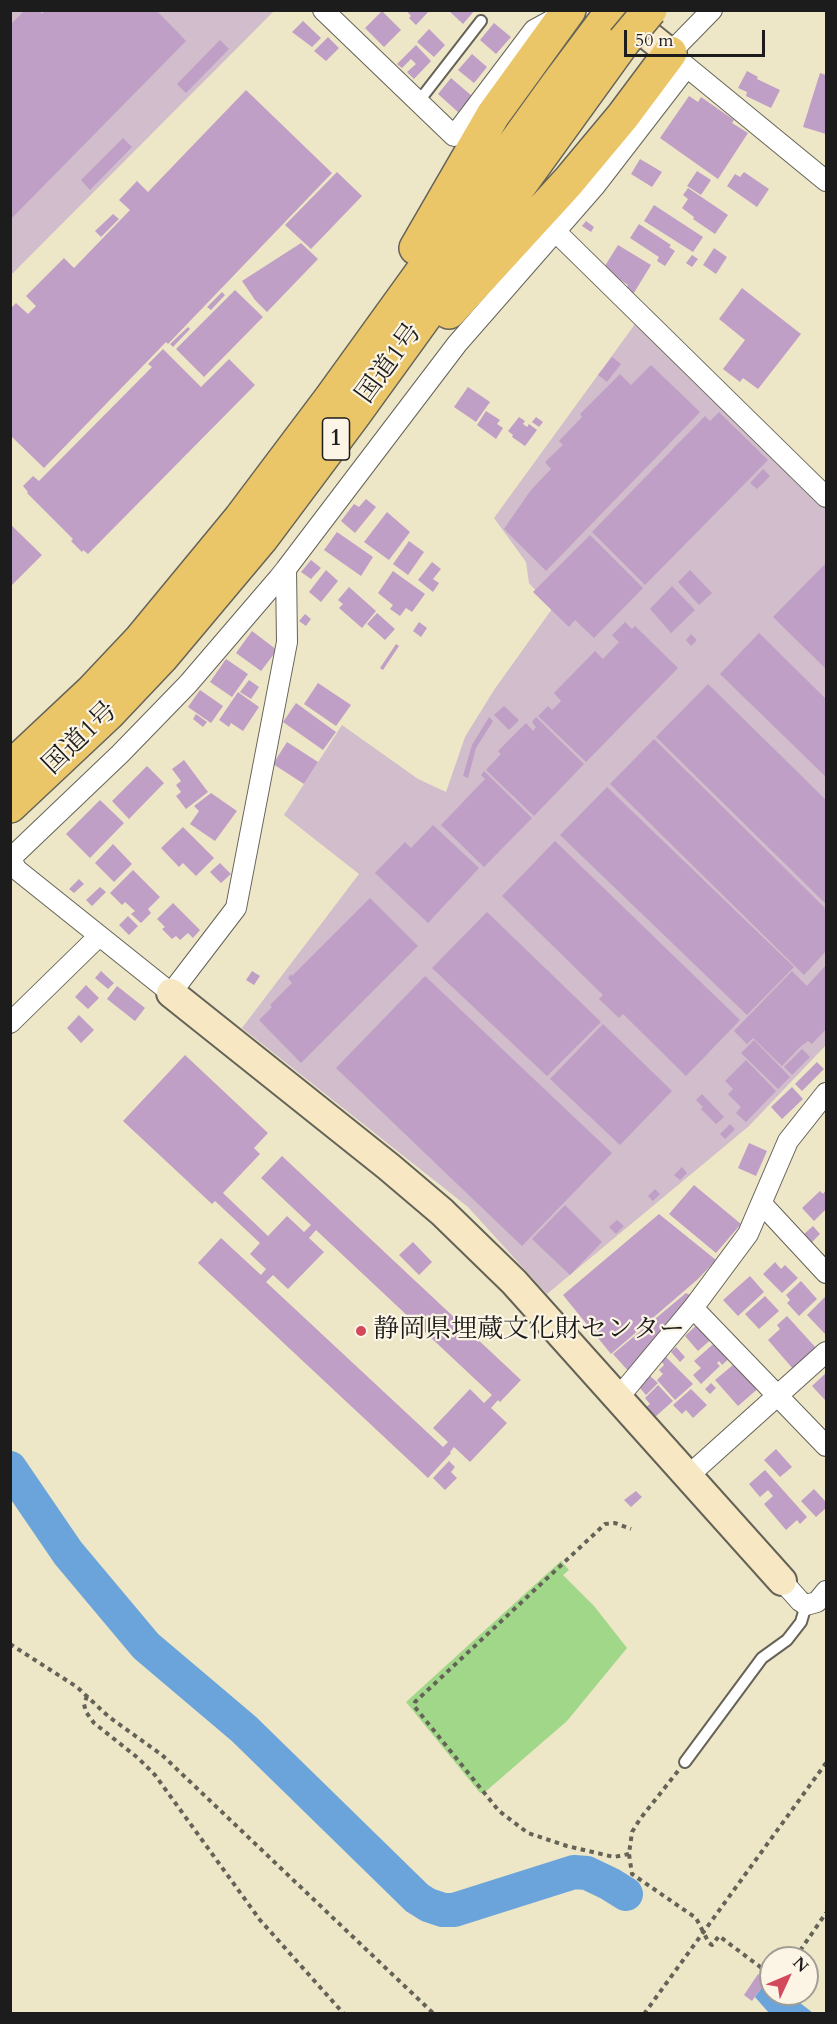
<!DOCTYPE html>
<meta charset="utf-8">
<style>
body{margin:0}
#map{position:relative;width:837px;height:2024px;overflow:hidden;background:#ede6c7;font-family:Cardo,serif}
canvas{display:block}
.frame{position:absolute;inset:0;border:12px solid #1c1c1c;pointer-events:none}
.north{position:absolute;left:759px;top:1946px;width:60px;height:60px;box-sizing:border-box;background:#fcf5e5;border:2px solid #a29e95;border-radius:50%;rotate:46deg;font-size:16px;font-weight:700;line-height:24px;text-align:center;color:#1c1c1c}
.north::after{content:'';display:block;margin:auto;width:21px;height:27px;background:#d1495b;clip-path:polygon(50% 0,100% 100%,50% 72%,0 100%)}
.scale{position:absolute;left:624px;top:30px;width:141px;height:27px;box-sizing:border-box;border:3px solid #1c1c1c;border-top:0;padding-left:8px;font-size:18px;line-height:21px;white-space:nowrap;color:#1c1c1c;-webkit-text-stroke:4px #fcf5e5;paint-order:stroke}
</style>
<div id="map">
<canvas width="837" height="2024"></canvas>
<div class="frame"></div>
<div class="north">N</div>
<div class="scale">50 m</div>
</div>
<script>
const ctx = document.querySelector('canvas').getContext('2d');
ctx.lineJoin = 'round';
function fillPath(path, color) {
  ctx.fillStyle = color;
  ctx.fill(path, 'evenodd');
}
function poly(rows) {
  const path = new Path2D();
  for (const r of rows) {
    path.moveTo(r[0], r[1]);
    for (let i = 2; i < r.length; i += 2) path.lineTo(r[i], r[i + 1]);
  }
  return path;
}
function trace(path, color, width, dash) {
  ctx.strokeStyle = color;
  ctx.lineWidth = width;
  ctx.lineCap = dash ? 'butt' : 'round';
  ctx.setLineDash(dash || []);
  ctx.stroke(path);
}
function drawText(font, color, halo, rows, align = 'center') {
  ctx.font = font + ' Cardo,"Noto Serif JP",serif';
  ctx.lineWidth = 4.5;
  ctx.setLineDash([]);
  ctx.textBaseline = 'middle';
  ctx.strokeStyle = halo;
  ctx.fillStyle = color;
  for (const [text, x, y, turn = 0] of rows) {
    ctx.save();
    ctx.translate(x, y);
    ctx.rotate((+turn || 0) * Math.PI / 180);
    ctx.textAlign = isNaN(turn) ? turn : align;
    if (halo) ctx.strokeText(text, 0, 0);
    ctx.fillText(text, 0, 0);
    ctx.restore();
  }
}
fillPath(poly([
 [11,11,274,11,11,275],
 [638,320,826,505,826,1045,749,1126,547,1294,468,1207,242,1028,359,874,284,815,342,725,418,779,446,792,465,737,494,690,552,609,529,583,526,562,494,518]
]), '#d1bdcb');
fillPath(poly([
 [561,1561,569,1570,563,1575,594,1606,627,1648,567,1721,485,1792,480,1793,406,1702]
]), '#a0d789');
fillPath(poly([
 [764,1984,771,1987,771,1994,785,1994,795,1999,813,2013,769,2013,755,1997]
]), '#6aa4da');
trace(poly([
 [10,1468,68,1553,146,1646,244,1729,417,1898,428,1905,443,1910,454,1910,574,1872,587,1873,610,1884,626,1894]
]), '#6aa4da', 34);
fillPath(poly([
 [25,10,39,10,42,14,46,10,156,10,186,41,10,220,10,25],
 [406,10,430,10,416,25,409,18,411,16],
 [448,10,475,10,463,24],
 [382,11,401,30,384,47,365,28],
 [303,21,321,38,312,47,292,32],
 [494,23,511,37,496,54,480,40],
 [429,29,445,45,434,57,417,42],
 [328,37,339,48,326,61,314,51],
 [220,40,229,49,186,93,177,84],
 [416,45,431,61,414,79,407,72,416,64,411,59,402,68,397,64],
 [472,54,487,67,474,83,458,70],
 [747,71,758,77,757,79,780,90,771,108,746,96,747,92,738,88],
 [820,73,826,75,826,134,803,127],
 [451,78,472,96,458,112,438,94],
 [246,90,332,173,168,344,166,342,44,468,12,437,10,438,10,309,16,303,28,314,36,306,26,296,64,258,74,268,130,210,119,200,137,181,148,192],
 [689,96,698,102,701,97,734,120,732,123,748,133,718,179,660,138],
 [123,138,132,147,90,190,81,180],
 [640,159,662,172,652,187,631,174],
 [697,171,711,180,701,195,687,186],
 [337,172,362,196,311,249,285,225],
 [744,172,769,189,757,207,727,186,735,174,740,177],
 [688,188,728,215,715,234,693,219,694,217,682,208,688,199,683,195],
 [654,205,703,237,693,252,644,221],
 [113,214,119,219,101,237,95,231],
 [586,221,594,227,591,232,582,226],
 [639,224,671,245,669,247,675,251,665,266,657,261,659,257,630,238],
 [301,243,318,259,267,312,255,300,242,281],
 [618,245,651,265,632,296,624,291,628,285,603,269],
 [714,248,727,257,716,274,703,265],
 [692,255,698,259,692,267,686,263],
 [742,288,801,334,758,389,743,378,740,382,723,369,745,340,719,319],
 [235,290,263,317,204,377,176,349],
 [222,292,225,295,211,310,207,307],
 [188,327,190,329,173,347,170,344],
 [163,349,201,387,229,359,255,385,88,554,83,550,82,552,71,541,73,539,27,493,28,492,23,486,33,476,39,481,152,367,148,364],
 [612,357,621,364,607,382,598,375],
 [651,365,700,412,546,571,504,529,531,490,551,469,545,462,563,445,559,441,582,417,580,414,620,374,631,385],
 [468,387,490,402,476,422,454,407],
 [486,411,500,420,497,424,503,428,496,439,477,425],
 [719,412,768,460,645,585,592,532,705,416,710,421],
 [519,417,525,421,523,424,527,427,529,424,537,430,525,446,512,437,513,435,508,431],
 [536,417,543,422,539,427,532,422],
 [763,469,770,476,757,489,750,483],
 [366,499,376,507,355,533,341,521,354,504,359,507],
 [387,512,410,532,389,560,364,542],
 [10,524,42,555,10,587],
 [337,532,373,557,361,576,324,550],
 [590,535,643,588,594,638,575,620,569,627,533,592],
 [409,541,424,552,408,575,393,564],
 [311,560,321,568,311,579,301,572],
 [432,562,441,569,433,579,439,583,433,592,418,580],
 [826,563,826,669,773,617],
 [326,570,338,581,321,602,309,592],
 [690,570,712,593,699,605,678,582],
 [393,571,425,594,412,612,406,608,400,616,390,609,393,605,378,593],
 [672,586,695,610,671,633,650,609],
 [349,587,376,611,362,628,339,608,343,604,338,600],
 [377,613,395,629,385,640,367,624],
 [305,614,311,619,306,626,299,621],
 [419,622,427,628,421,637,413,631],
 [625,622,632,629,635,626,678,668,586,762,538,716,548,706,552,710,561,701,554,693,595,651,603,659,619,642,612,635],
 [252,631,277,650,261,671,236,653],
 [759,633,826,699,826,777,720,674],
 [691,634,697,640,691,646,686,640],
 [396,644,399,646,383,670,380,668],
 [226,659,248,674,232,697,210,682],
 [249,680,259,687,251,699,240,692],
 [318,683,351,705,336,726,304,704],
 [708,684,826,800,826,904,656,737],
 [200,690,223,706,211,723,188,707],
 [238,692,259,707,243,731,231,723,229,727,219,720],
 [296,703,336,732,323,750,283,722],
 [504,706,519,720,509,730,494,715],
 [196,714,207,722,203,727,193,719],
 [489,717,493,721,476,748,468,778,463,776,472,745],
 [536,717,584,764,534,816,486,770,501,754,498,751,526,723,533,731,536,727,532,722],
 [654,739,826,909,826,951,804,975,610,784],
 [287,742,318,762,304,784,273,764],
 [184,760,208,792,186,809,176,796,181,792,176,785,181,781,172,769],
 [147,766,164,783,129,819,112,801],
 [484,771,532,818,484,867,441,825,485,779,481,775],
 [607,787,794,967,747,1015,560,835],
 [211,793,237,811,215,841,190,824,199,811,194,806],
 [100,800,124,823,90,858,66,834],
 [433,825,479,868,428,923,375,873,405,842,411,848],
 [183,827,214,858,196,876,183,863,179,867,161,848],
 [555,841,740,1020,686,1076,623,1014,619,1018,599,999,603,995,502,896],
 [113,844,132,864,114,882,95,863],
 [220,863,231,874,221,883,210,872],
 [133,870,160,897,148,909,151,913,141,923,131,914,135,911,125,902,122,905,110,893],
 [79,879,84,884,74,893,69,889],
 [100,887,106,892,92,906,86,900],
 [370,898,418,946,301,1063,259,1020,272,1007,270,1005,292,983,288,978,291,974,292,976],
 [173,903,200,930,193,938,188,933,180,940,176,936,172,939,162,929,165,927,157,919],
 [487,912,601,1022,547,1076,432,968],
 [128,916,138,926,129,935,119,925],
 [826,965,826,1029,812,1044,808,1041,800,1047,782,1066,753,1038,747,1044,734,1031,792,971,807,986],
 [101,971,114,983,108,989,95,978],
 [252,971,260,976,254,985,246,980],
 [425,976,612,1153,522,1246,336,1068],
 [86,985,99,998,88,1009,75,997],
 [117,986,145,1008,135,1021,107,999],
 [79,1015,94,1030,81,1043,67,1028],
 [603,1024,672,1091,620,1145,550,1079],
 [754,1040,790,1077,778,1089,741,1053],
 [802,1049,810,1057,792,1075,784,1067],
 [185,1055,268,1133,254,1148,260,1154,223,1193,268,1236,287,1216,304,1232,311,1225,261,1178,282,1156,521,1380,500,1402,498,1400,491,1408,507,1423,470,1462,454,1447,450,1452,451,1453,428,1478,198,1263,221,1238,261,1275,266,1269,250,1254,260,1243,215,1201,212,1204,123,1121],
 [316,1230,492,1395,484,1403,470,1389,433,1428,448,1442,443,1447,266,1282,273,1275,288,1289,324,1252,309,1238],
 [746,1060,776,1091,746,1122,736,1113,741,1107,728,1094,733,1089,725,1081],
 [817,1062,824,1069,802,1091,795,1084],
 [792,1087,803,1099,782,1119,771,1107],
 [702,1094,724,1117,716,1124,701,1109,703,1107,696,1100],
 [730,1124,735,1129,725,1139,720,1134],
 [749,1143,767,1151,756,1176,738,1168],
 [682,1167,687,1173,680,1180,674,1175],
 [694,1185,741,1224,716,1253,669,1214],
 [655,1189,660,1194,653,1201,648,1196],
 [826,1190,826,1209,814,1221,802,1208,820,1191,823,1194],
 [565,1205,602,1242,570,1275,532,1239],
 [659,1214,716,1260,698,1279,611,1354,563,1295],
 [617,1220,624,1226,616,1234,609,1227],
 [813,1226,820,1234,811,1243,804,1234],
 [413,1242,432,1262,419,1275,399,1255],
 [775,1262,781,1269,785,1265,798,1278,782,1293,763,1274],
 [750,1276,764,1292,738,1316,723,1300],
 [801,1281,817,1299,799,1316,787,1303,790,1300,786,1295],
 [686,1293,690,1295,630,1373,613,1354],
 [765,1296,779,1311,759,1329,745,1314],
 [826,1296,826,1335,807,1315],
 [787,1316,817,1349,794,1370,768,1340,780,1329,777,1325],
 [702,1320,716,1335,698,1351,685,1336],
 [719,1339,733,1355,722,1365,719,1361,717,1363,720,1366,701,1384,693,1375,701,1368,694,1361],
 [676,1347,685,1357,680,1362,671,1352],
 [663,1354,693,1384,675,1400,657,1380,663,1374,659,1370,664,1365,660,1359],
 [739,1360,761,1386,738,1406,715,1380],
 [826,1373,826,1399,825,1400,812,1386],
 [649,1375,658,1383,646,1395,639,1387],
 [711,1383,716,1388,710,1394,705,1389],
 [658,1385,673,1401,655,1417,646,1407,650,1404,645,1398],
 [691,1389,707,1405,693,1418,686,1410,682,1414,673,1405],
 [776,1449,792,1467,780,1477,764,1460],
 [449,1461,455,1467,451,1472,457,1478,445,1490,433,1478],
 [765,1470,807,1517,800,1524,797,1520,786,1530,764,1504,773,1496,768,1490,760,1497,749,1484],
 [814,1489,826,1502,826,1508,816,1517,801,1501],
 [636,1491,642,1497,631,1507,624,1500],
 [758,1974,767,1980,752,2001,744,1995]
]), '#c09fc6');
const lane = poly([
 [419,101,481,21],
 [685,1762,762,1658,787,1640,801,1622,806,1605]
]);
const street = poly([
 [323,10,454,136,534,30,556,18],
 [712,10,670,53,826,181],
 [555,231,826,497],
 [286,569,287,642,236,908,171,993,16,869,11,858,120,754,188,684,278,579,286,569,457,344,595,186,686,68],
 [10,1023,99,936],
 [762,1204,826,1273],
 [693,1308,826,1446],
 [618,1398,693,1308,748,1234,788,1141,826,1093],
 [688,1476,826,1352],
 [782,1581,800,1601,806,1605,817,1602,826,1591]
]);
const secondary = poly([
 [619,12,670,53],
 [171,993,389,1167,442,1212,514,1282,782,1581]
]);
const highway = poly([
 [416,248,493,115,569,10],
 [449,312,568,182,623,116,670,53],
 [10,768,91,692,141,639,240,519,331,398,557,85,613,10],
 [10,806,109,713,162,657,261,539,353,416,624,41]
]);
trace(lane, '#656358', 14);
trace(street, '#656358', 22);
trace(secondary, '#656358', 32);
trace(highway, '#656358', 36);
trace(poly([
 [10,1644,77,1687,109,1717,162,1755,434,2014],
 [87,1696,84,1704,86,1712,94,1723,138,1758,155,1775,260,1920,344,2014],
 [678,1771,640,1819,632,1832,629,1854,632,1874,696,1918,709,1943,712,1945,719,1936,771,1975],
 [629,1854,614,1857,567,1846,528,1833,499,1811,414,1706,415,1702,605,1524,615,1523,631,1529],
 [795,1958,826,1913],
 [644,2014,826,1763]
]), '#656358', 4, [4.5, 4.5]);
trace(lane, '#fff', 10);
trace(street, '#fff', 20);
trace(secondary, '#f7e8c3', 28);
trace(highway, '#ebc669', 33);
const highwayBridge = poly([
 [624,41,650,10]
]);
trace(highwayBridge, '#656358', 36, []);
trace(highwayBridge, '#ebc669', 33);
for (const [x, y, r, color] of [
 [361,1331,6,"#d1495b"]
]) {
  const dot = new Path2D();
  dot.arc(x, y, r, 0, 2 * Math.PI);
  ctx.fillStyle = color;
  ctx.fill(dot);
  trace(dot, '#fcf5e5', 2);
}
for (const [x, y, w] of [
 [336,439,27]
]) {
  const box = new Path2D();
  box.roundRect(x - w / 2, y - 21, w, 42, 4.5);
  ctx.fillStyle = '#fcf5e5';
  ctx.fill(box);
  trace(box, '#1c1c1c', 1.5);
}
drawText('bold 24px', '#1c1c1c', null, [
 ["1",336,439]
]);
drawText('26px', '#1c1c1c', '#fcf5e5', [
 ["国道1号",390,364,-54],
 ["国道1号",81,739,-44]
]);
drawText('26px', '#1c1c1c', '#fcf5e5', [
 ["静岡県埋蔵文化財センター",373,1331]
], 'left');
</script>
